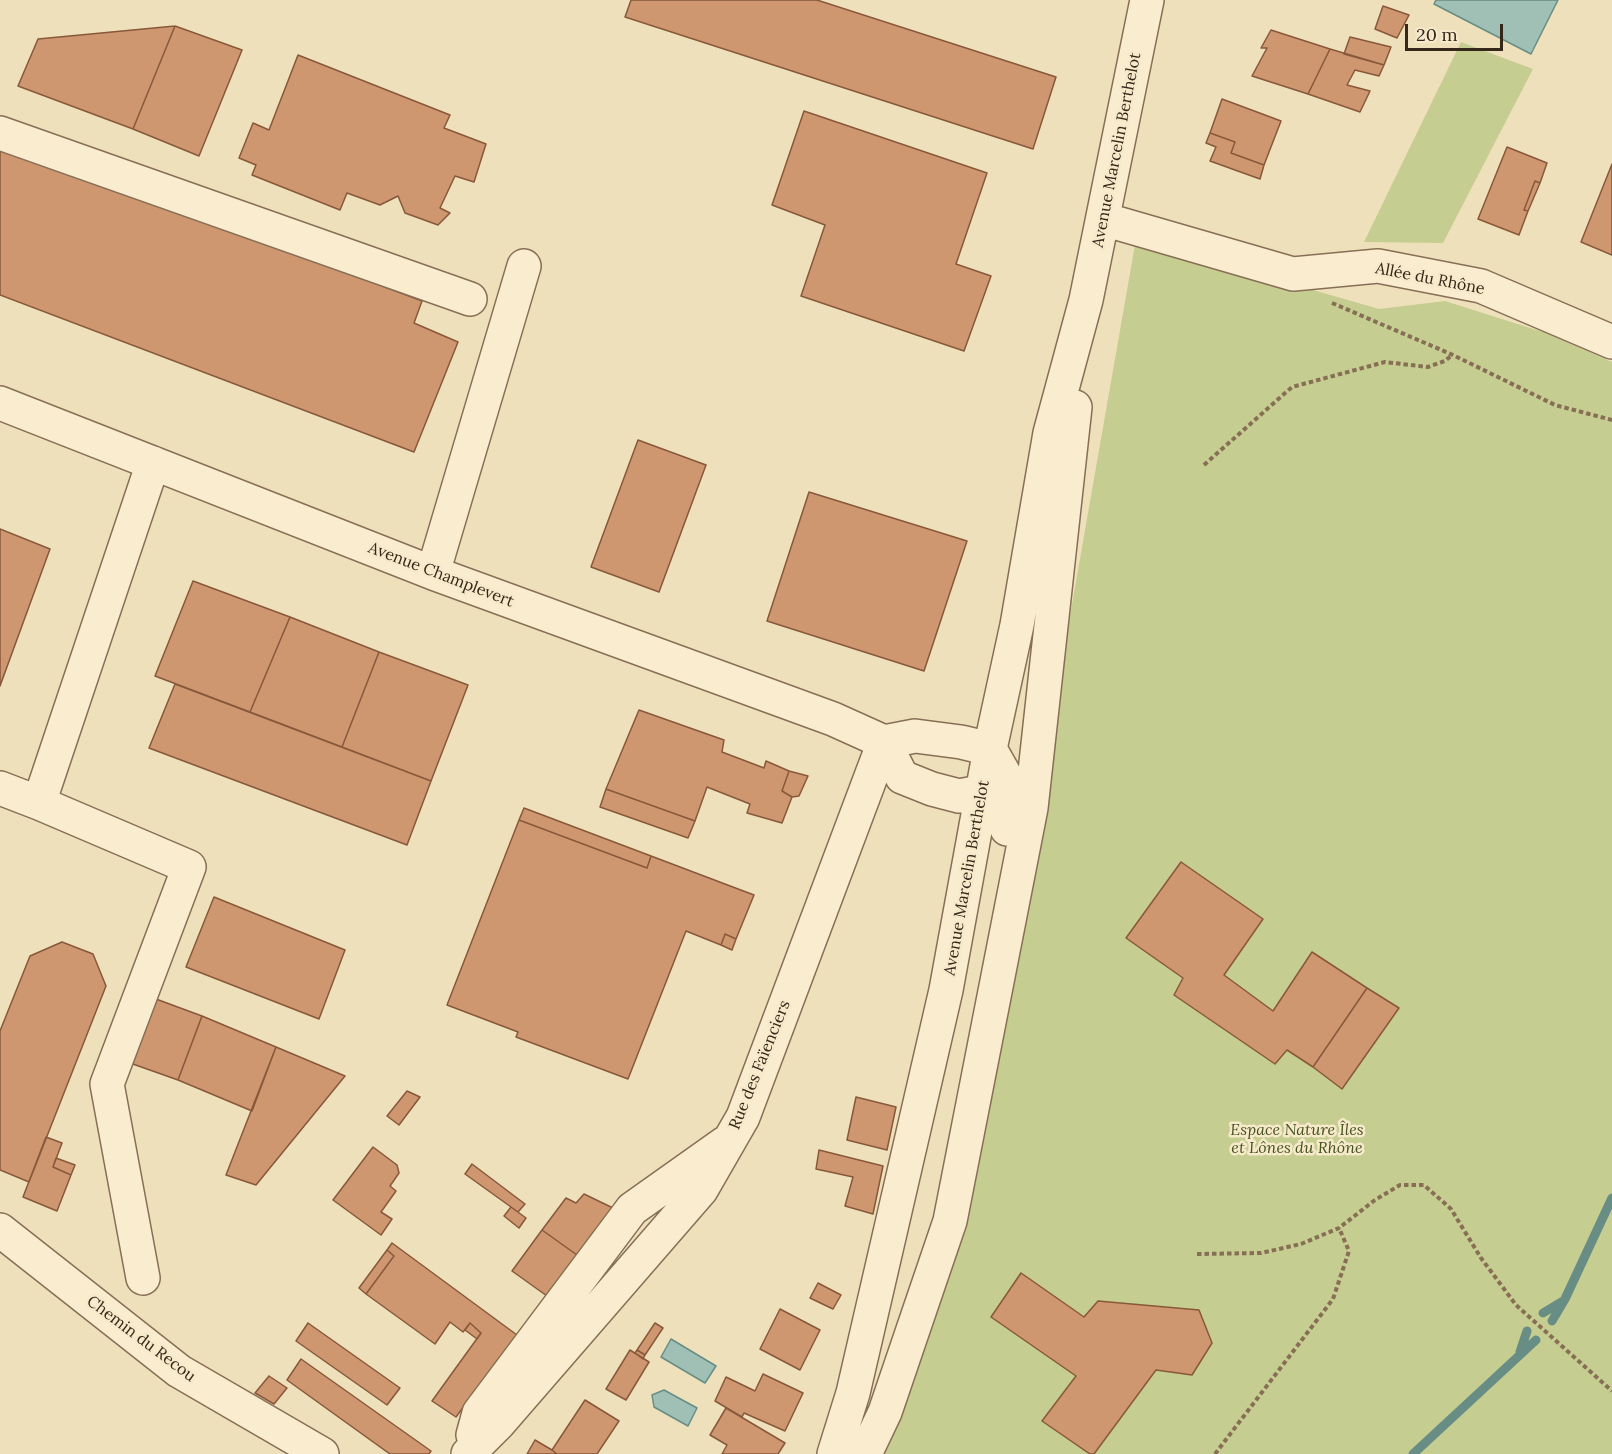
<!DOCTYPE html>
<meta charset="utf-8">
<style>
body{margin:0}
#map{position:relative;width:1612px;height:1454px;overflow:hidden;background:#efe0bc;font-family:Lora,serif}
canvas{display:block}
.scale{position:absolute;left:1405px;top:24px;width:98px;height:27px;box-sizing:border-box;border:3px solid #35271a;border-top:0;padding-left:8px;font-size:18px;line-height:21px;white-space:nowrap;color:#35271a;-webkit-text-stroke:4px #f6eacb;paint-order:stroke}
</style>
<div id="map">
<canvas width="1612" height="1454"></canvas>
<div class="scale">20 m</div>
</div>
<script>
const ctx = document.querySelector('canvas').getContext('2d');
ctx.lineJoin = 'round';
function fillPath(path, color) {
  ctx.fillStyle = color;
  ctx.fill(path, 'evenodd');
}
function poly(rows) {
  const path = new Path2D();
  for (const r of rows) {
    path.moveTo(r[0], r[1]);
    for (let i = 2; i < r.length; i += 2) path.lineTo(r[i], r[i + 1]);
  }
  return path;
}
function trace(path, color, width, dash) {
  ctx.strokeStyle = color;
  ctx.lineWidth = width;
  ctx.lineCap = dash ? 'butt' : 'round';
  ctx.setLineDash(dash || []);
  ctx.stroke(path);
}
function drawText(font, color, halo, rows, align = 'center') {
  ctx.font = font + ' Lora,serif';
  ctx.lineWidth = 5;
  ctx.setLineDash([]);
  ctx.textBaseline = 'middle';
  ctx.strokeStyle = halo;
  ctx.fillStyle = color;
  for (const [text, x, y, turn = 0] of rows) {
    ctx.save();
    ctx.translate(x, y);
    ctx.rotate((+turn || 0) * Math.PI / 180);
    ctx.textAlign = isNaN(turn) ? turn : align;
    if (halo) ctx.strokeText(text, 0, 0);
    ctx.fillText(text, 0, 0);
    ctx.restore();
  }
}
fillPath(poly([
 [1461,42,1533,69,1443,243,1364,242],
 [1136,239,1379,309,1445,301,1546,333,1612,362,1612,1454,881,1454,961,1238]
]), '#c6cd90');
const water = poly([
 [1436,0,1558,0,1531,54,1434,4,1436,0],
 [671,1339,716,1366,705,1383,661,1357,671,1339],
 [664,1390,697,1408,688,1426,654,1407,652,1395,664,1390]
]);
fillPath(water, '#a0c0b6');
trace(water, '#678d84', 1.5);
trace(poly([
 [1543,1313,1563,1301],
 [1552,1321,1565,1299,1612,1198],
 [1520,1352,1527,1331],
 [1413,1454,1536,1340]
]), '#678d84', 9);
const building = poly([
 [631,0,817,0,1056,77,1033,149,625,17,631,0],
 [1383,6,1409,15,1397,38,1375,29,1383,6],
 [175,26,242,50,199,156,133,129,175,26],
 [175,26,133,129,18,86,38,39,175,26],
 [1271,30,1330,49,1308,94,1252,76,1267,48,1261,48,1271,30],
 [1350,37,1391,47,1384,65,1344,54,1350,37],
 [1330,49,1384,65,1379,76,1355,70,1347,85,1370,91,1360,112,1308,94,1330,49],
 [298,55,450,115,444,128,486,144,474,182,455,176,440,208,450,213,438,225,405,213,398,196,380,205,347,193,340,210,252,175,256,165,239,158,253,123,269,130,298,55],
 [1222,99,1281,121,1264,165,1231,153,1235,142,1210,133,1222,99],
 [804,111,987,173,956,264,991,276,964,351,801,296,825,225,772,205,804,111],
 [1210,133,1235,142,1231,153,1264,165,1260,179,1210,161,1216,147,1206,143,1210,133],
 [0,141,422,301,414,323,458,342,414,452,0,295,0,141],
 [1507,147,1547,163,1540,183,1535,181,1524,210,1528,211,1519,235,1478,219,1507,147],
 [1612,164,1612,255,1581,242,1612,164],
 [1535,181,1540,183,1528,211,1524,210,1535,181],
 [638,440,706,465,659,592,591,567,638,440],
 [809,492,967,541,924,671,767,621,809,492],
 [0,529,50,549,0,686,0,529],
 [193,581,290,617,250,712,155,676,193,581],
 [290,617,379,652,342,747,250,712,290,617],
 [379,652,468,685,431,781,342,747,379,652],
 [175,684,431,781,407,845,149,748,175,684],
 [639,710,724,740,722,752,764,768,766,761,789,771,782,791,792,797,782,823,747,813,750,804,707,787,695,821,606,789,639,710],
 [789,771,808,776,799,796,792,797,782,791,789,771],
 [606,789,695,821,688,838,600,807,606,789],
 [524,808,651,856,647,868,519,820,524,808],
 [519,820,647,868,651,856,754,895,736,939,725,934,721,945,686,931,628,1079,516,1037,518,1032,447,1005,519,820],
 [1181,862,1263,919,1224,975,1273,1011,1312,952,1367,988,1313,1067,1287,1050,1275,1064,1174,995,1183,978,1126,938,1181,862],
 [214,897,345,950,319,1019,186,967,214,897],
 [725,934,736,939,732,950,721,945,725,934],
 [62,942,93,954,106,986,29,1182,0,1170,0,1031,30,956,62,942],
 [1367,988,1399,1008,1342,1089,1313,1067,1367,988],
 [156,999,202,1016,178,1080,130,1063,156,999],
 [202,1016,276,1047,252,1111,178,1080,202,1016],
 [276,1047,345,1076,256,1185,226,1175,276,1047],
 [407,1091,420,1097,399,1125,387,1116,407,1091],
 [856,1097,896,1107,887,1150,847,1140,856,1097],
 [46,1137,62,1143,53,1167,71,1175,57,1211,23,1197,46,1137],
 [373,1147,397,1165,399,1173,390,1186,396,1191,381,1212,392,1219,381,1235,333,1200,373,1147],
 [819,1150,883,1166,873,1214,845,1206,853,1177,816,1169,819,1150],
 [56,1158,75,1165,71,1175,53,1167,56,1158],
 [472,1164,525,1204,518,1212,465,1174,472,1164],
 [584,1194,613,1208,577,1255,542,1230,566,1198,576,1203,584,1194],
 [511,1207,526,1218,519,1228,504,1216,511,1207],
 [542,1230,577,1255,547,1296,512,1271,542,1230],
 [392,1243,517,1335,456,1417,432,1401,481,1333,470,1323,463,1332,450,1322,435,1344,366,1294,394,1256,387,1250,392,1243],
 [387,1250,394,1256,366,1294,359,1288,387,1250],
 [1021,1273,1084,1317,1098,1301,1199,1310,1212,1343,1192,1375,1156,1370,1094,1454,1090,1454,1042,1421,1076,1376,991,1317,1021,1273],
 [818,1283,841,1295,833,1309,810,1298,818,1283],
 [780,1309,820,1330,800,1370,760,1349,780,1309],
 [308,1323,400,1388,387,1405,296,1341,308,1323],
 [470,1323,481,1333,477,1339,465,1330,470,1323],
 [655,1323,663,1328,645,1355,637,1350,655,1323],
 [630,1350,649,1362,626,1400,606,1389,630,1350],
 [637,1350,645,1355,643,1359,635,1353,637,1350],
 [301,1359,431,1451,429,1454,390,1454,287,1380,301,1359],
 [763,1374,803,1393,785,1431,744,1413,742,1417,715,1401,726,1377,755,1391,763,1374],
 [269,1376,287,1388,274,1404,255,1393,269,1376],
 [585,1400,619,1421,597,1454,557,1454,552,1450,585,1400],
 [726,1408,785,1443,778,1454,722,1454,727,1445,710,1435,726,1408],
 [535,1440,552,1450,557,1454,527,1454,535,1440]
]);
fillPath(building, '#cf9770');
trace(building, '#87583a', 1.5);
const minor = poly([
 [0,133,470,299],
 [1103,219,1293,274,1378,266,1481,286,1612,342],
 [0,403,433,573,833,719,884,742],
 [433,573,524,266],
 [884,742,915,736,961,742,990,749,1011,786,1007,829],
 [884,742,902,777,932,789,959,796,1001,788],
 [0,788,39,803],
 [0,1230,179,1371,322,1454],
 [143,1278,107,1084,189,867,39,803,153,463],
 [473,1435,479,1413,632,1209,725,1143],
 [468,1454,499,1423,701,1190,743,1117,884,742],
 [834,1454,853,1393,946,990,990,749,1017,625,1050,433,1086,300,1147,0],
 [865,1454,885,1412,950,1221,1031,808,1075,407]
]);
trace(minor, '#876f55', 36);
trace(poly([
 [1332,303,1453,355,1555,405,1612,420],
 [1204,465,1292,387,1385,362,1428,367,1445,361,1452,355],
 [1197,1254,1261,1253,1301,1244,1339,1228,1375,1200,1400,1185,1424,1185,1451,1209,1481,1258,1516,1305,1612,1391],
 [1215,1454,1333,1299,1349,1251,1339,1228]
]), '#876f55', 4, [4.5, 3]);
trace(minor, '#faedcf', 33);
drawText('16px', '#35271a', '#f6eacb', [
 ["Avenue Marcelin Berthelot",1117,150,-79],
 ["Allée du Rhône",1430,279,11],
 ["Avenue Champlevert",441,575,21],
 ["Avenue Marcelin Berthelot",967,878,-80],
 ["Rue des Faïenciers",760,1065,-68],
 ["Chemin du Recou",141,1339,37]
]);
drawText('italic 16px', '#465220', '#f6eacb', [
 ["Espace Nature Îles",1297,1130],
 ["et Lônes du Rhône",1297,1148]
]);
</script>
